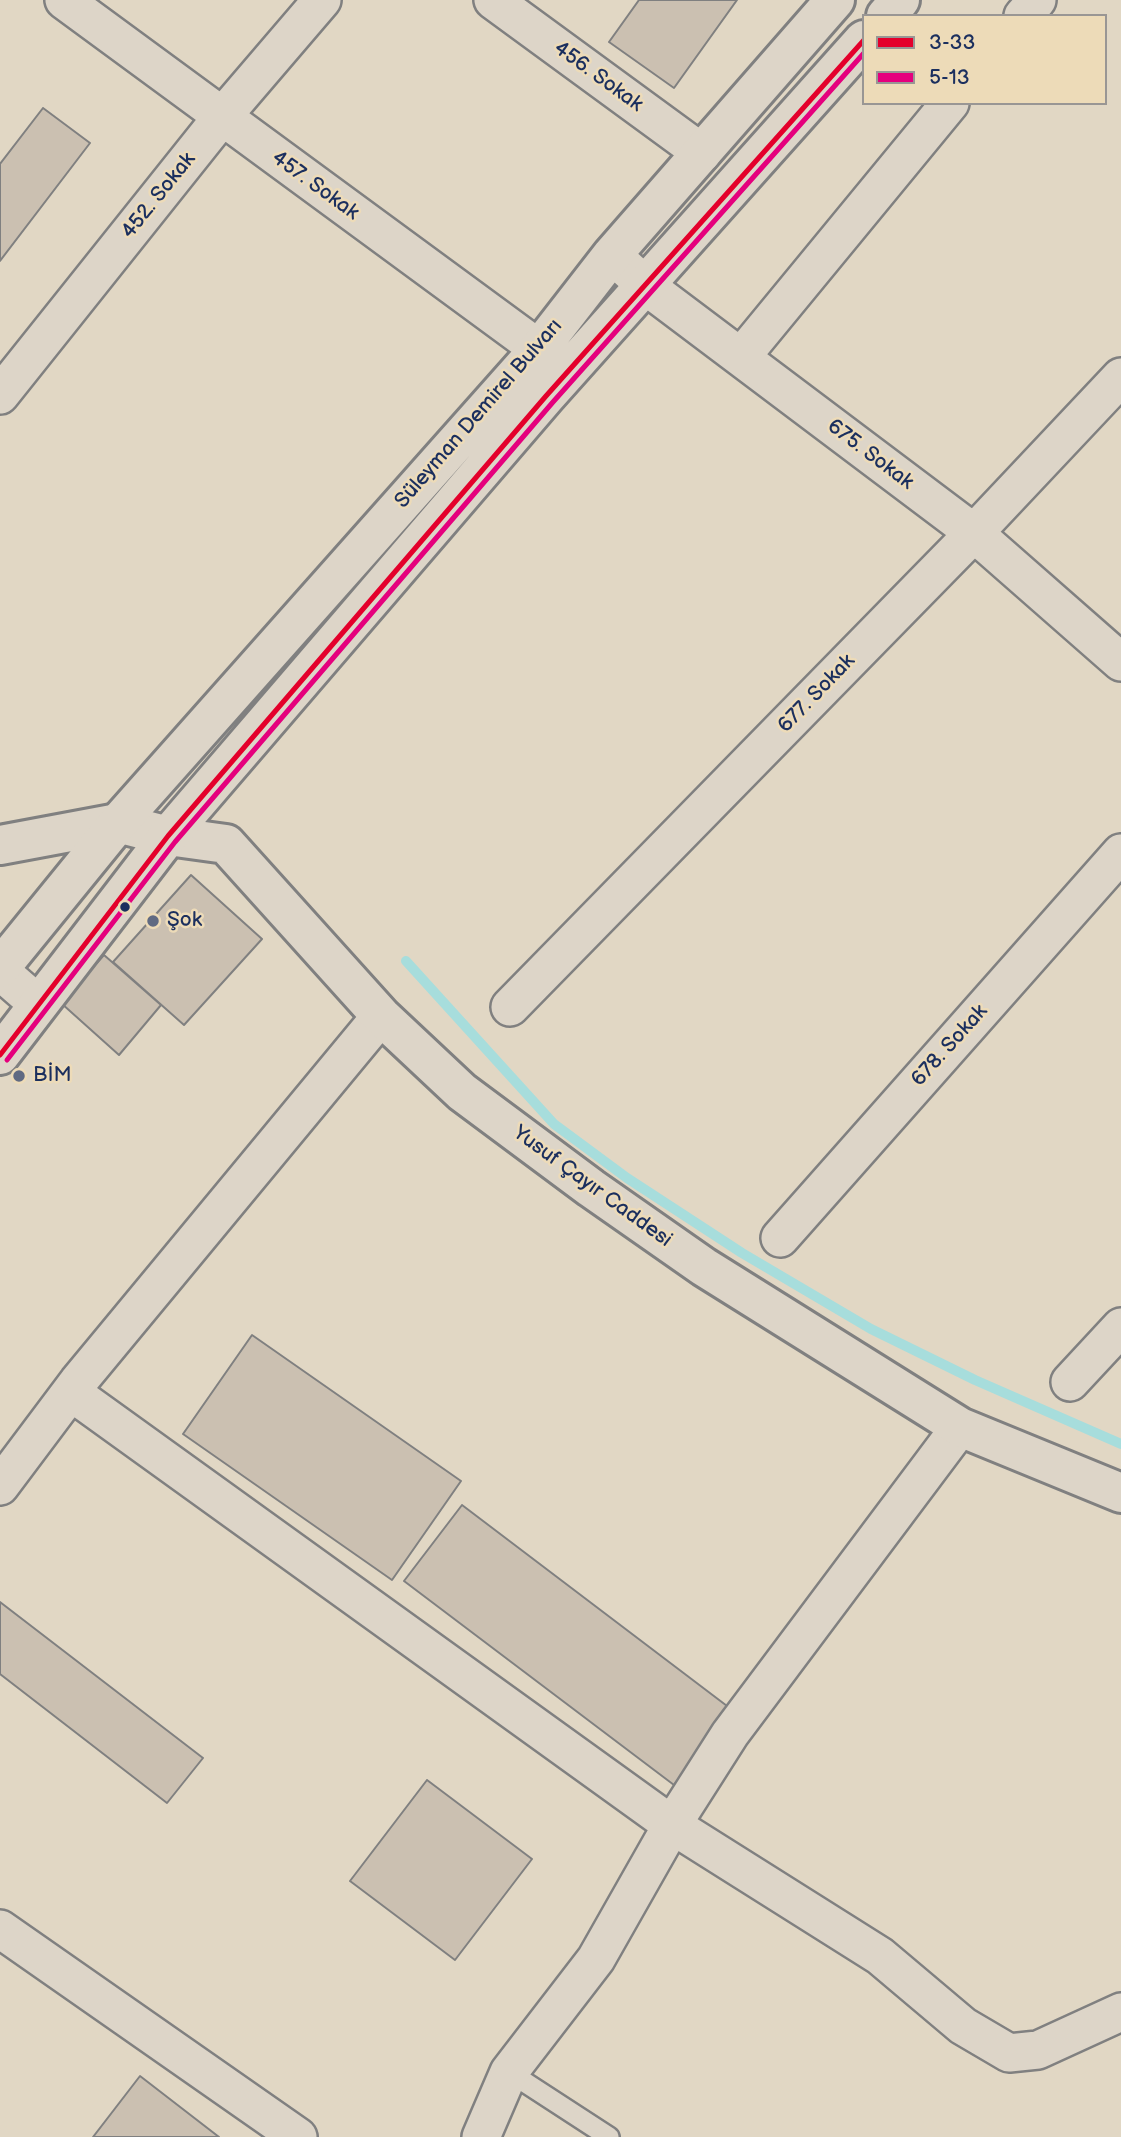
<!DOCTYPE html>
<meta charset="utf-8">
<style>
body{margin:0}
#map{position:relative;width:1121px;height:2137px;overflow:hidden;background:#e1d7c4;font-family:"Balsamiq Sans",sans-serif}
canvas{display:block}
.legend{position:absolute;left:862px;top:14px;width:245px;height:91px;box-sizing:border-box;background:#eddbb8;border:2px solid #999694;margin:0;padding:9px 12px;list-style:none;font-size:21px;color:#1b2f5e}
.legend li{display:flex;align-items:center;gap:14px;height:35px}
.legend b{width:35px;border:2px solid #999694}
</style>
<div id="map">
<canvas width="1121" height="2137"></canvas>
<ul class="legend">
<li><b style="height:9px;background:#e4002b"></b>3-33</li>
<li><b style="height:9px;background:#e5007d"></b>5-13</li>
</ul>
</div>
<script>
const ctx = document.querySelector('canvas').getContext('2d');
ctx.lineJoin = 'round';
function poly(rows) {
  const path = new Path2D();
  for (const r of rows) {
    path.moveTo(r[0], r[1]);
    for (let i = 2; i < r.length; i += 2) path.lineTo(r[i], r[i + 1]);
  }
  return path;
}
function trace(path, color, width, dash) {
  ctx.strokeStyle = color;
  ctx.lineWidth = width;
  ctx.lineCap = dash ? 'butt' : 'round';
  ctx.setLineDash(dash || []);
  ctx.stroke(path);
}
function fillPath(path, color) {
  ctx.fillStyle = color;
  ctx.fill(path, 'evenodd');
}
function drawText(font, color, halo, rows, align = 'center') {
  ctx.font = font + ' "Balsamiq Sans",sans-serif';
  ctx.lineWidth = 5;
  ctx.setLineDash([]);
  ctx.textBaseline = 'middle';
  ctx.strokeStyle = halo;
  ctx.fillStyle = color;
  for (const [text, x, y, turn = 0] of rows) {
    ctx.save();
    ctx.translate(x, y);
    ctx.rotate((+turn || 0) * Math.PI / 180);
    ctx.textAlign = isNaN(turn) ? turn : align;
    if (halo) ctx.strokeText(text, 0, 0);
    ctx.fillText(text, 0, 0);
    ctx.restore();
  }
}
trace(poly([
 [406,961,554,1124,627,1178,742,1253,871,1329,975,1380,1121,1444]
]), '#a7dddc', 10);
const building = poly([
 [639,0,737,0,674,88,609,42,639,0],
 [43,108,90,143,0,261,0,164,43,108],
 [191,875,262,939,184,1025,113,962,191,875],
 [104,955,161,1005,119,1055,61,1003,104,955],
 [252,1335,461,1481,392,1580,183,1434,252,1335],
 [462,1505,731,1709,674,1785,404,1581,462,1505],
 [0,1602,203,1758,167,1803,0,1674,0,1602],
 [427,1780,532,1859,455,1960,350,1881,427,1780],
 [140,2076,219,2137,93,2137,140,2076]
]);
fillPath(building, '#cbc0b1');
trace(building, '#808080', 2);
const service = poly([
 [509,2072,609,2137]
]);
const minor = poly([
 [64,0,539,349,560,369],
 [493,0,702,153],
 [1023,16,1037,0],
 [612,255,646,286,974,533,1121,662],
 [741,357,950,103],
 [0,395,221,118,322,0],
 [0,971,38,1004],
 [510,1007,974,533,1121,377],
 [780,1238,1121,853],
 [1070,1382,1121,1327],
 [71,1392,672,1825,880,1956,963,2026,1009,2053,1038,2050,1121,2012],
 [0,1486,78,1382,381,1016],
 [0,1929,298,2137],
 [481,2137,509,2072,596,1959,672,1825,730,1734,960,1427]
]);
const tertiary = poly([
 [0,845,118,823,168,836,226,844,381,1016,462,1092,591,1188,704,1267,960,1427,1121,1493]
]);
const primary = poly([
 [886,16,900,0],
 [0,968,118,823,539,349,612,255,835,0],
 [0,1055,168,836,546,396,864,40]
]);
trace(service, '#808080', 24);
trace(minor, '#808080', 42);
trace(tertiary, '#808080', 44);
trace(primary, '#808080', 44);
trace(service, '#ddd5c8', 19);
trace(minor, '#ddd5c8', 37);
trace(tertiary, '#ddd5c8', 38);
trace(primary, '#ddd5c8', 38);
trace(poly([
 [0,1055,168,836,546,396,864,40]
]), '#e4002b', 5);
trace(poly([
 [7,1060,175,842,553,402,864,53]
]), '#e5007d', 5);
for (const [x, y, r, color] of [
 [125,907,6,"#1b2f5e"],
 [153,921,7,"#606a82"],
 [19,1076,7,"#606a82"]
]) {
  const dot = new Path2D();
  dot.arc(x, y, r, 0, 2 * Math.PI);
  ctx.fillStyle = color;
  ctx.fill(dot);
  trace(dot, '#eddbb8', 2.5);
}
drawText('21px', '#1b2f5e', '#eddbb8', [
 ["456. Sokak",598,77,36],
 ["457. Sokak",315,186,36],
 ["452. Sokak",159,196,-51],
 ["Süleyman Demirel Bulvarı",479,414,-49],
 ["675. Sokak",870,455,37],
 ["677. Sokak",817,694,-46],
 ["678. Sokak",950,1046,-48],
 ["Yusuf Çayır Caddesi",592,1187,36]
]);
drawText('21px', '#1b2f5e', '#eddbb8', [
 ["Şok",167,921],
 ["BİM",33,1076]
], 'left');
</script>
